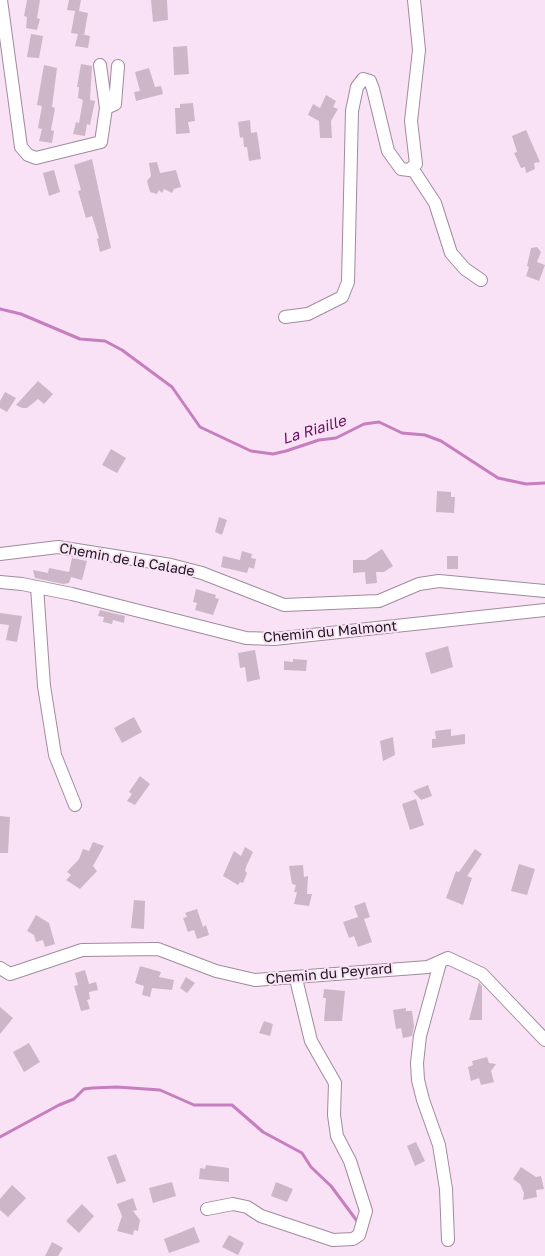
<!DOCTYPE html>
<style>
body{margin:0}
canvas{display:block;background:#f9e2f5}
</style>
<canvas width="545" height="1256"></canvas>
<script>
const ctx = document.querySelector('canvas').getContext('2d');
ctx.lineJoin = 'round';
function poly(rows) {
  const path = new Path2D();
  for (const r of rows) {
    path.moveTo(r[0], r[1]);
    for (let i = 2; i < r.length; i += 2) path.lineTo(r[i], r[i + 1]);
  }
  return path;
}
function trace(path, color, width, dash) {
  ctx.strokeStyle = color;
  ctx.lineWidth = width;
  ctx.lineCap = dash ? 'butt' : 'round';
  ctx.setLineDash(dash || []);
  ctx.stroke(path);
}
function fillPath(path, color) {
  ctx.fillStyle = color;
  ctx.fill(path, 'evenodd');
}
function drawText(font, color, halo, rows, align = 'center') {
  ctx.font = font + ' "Golos Text",sans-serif';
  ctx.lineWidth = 4;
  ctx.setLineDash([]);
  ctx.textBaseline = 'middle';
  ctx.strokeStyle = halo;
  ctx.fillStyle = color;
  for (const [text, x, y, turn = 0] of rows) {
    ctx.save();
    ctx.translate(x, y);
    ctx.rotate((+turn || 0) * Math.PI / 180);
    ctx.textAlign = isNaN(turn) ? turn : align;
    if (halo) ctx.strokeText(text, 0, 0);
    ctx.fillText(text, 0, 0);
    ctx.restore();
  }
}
trace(poly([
 [0,309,21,314,80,339,105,341,122,350,172,387,200,427,251,451,273,454,286,451,319,440,336,438,364,424,379,422,402,433,425,435,441,441,498,478,526,484,545,483],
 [0,1137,59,1105,74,1099,84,1089,92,1088,117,1087,160,1090,194,1105,232,1105,263,1132,302,1153,311,1167,331,1186,357,1221]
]), '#c77ebf', 3);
fillPath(poly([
 [27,0,40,0,37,18,40,19,37,30,26,28,27,17,24,16],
 [69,0,81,0,79,11,88,13,84,35,81,34,90,36,88,48,75,46,78,34,71,33,75,11,67,10],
 [151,0,167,0,168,20,153,22],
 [31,34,43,36,39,58,27,57],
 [187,46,189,74,174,75,173,47],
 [81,64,92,66,90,100,95,101,90,125,87,124,85,136,73,134,76,122,79,123,83,100,78,98,79,87,77,87],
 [44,65,57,68,52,107,55,108,51,130,54,131,52,143,39,141,42,129,38,128,42,106,37,105],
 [149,68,155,87,161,86,163,94,136,101,134,92,140,91,135,72],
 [326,95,336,101,333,107,338,109,331,121,332,138,320,138,319,121,308,115,313,104,320,108],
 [193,103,195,121,188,122,190,133,176,134,175,108,180,108,180,104],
 [250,120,251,133,257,132,261,159,249,161,247,147,244,147,243,137,240,138,238,122],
 [526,130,540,162,534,163,535,169,526,173,525,167,521,168,514,153,517,152,512,136],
 [92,159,111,248,100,252,97,239,99,238,92,216,86,218,78,191,81,190,74,165],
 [157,162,160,173,176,170,181,187,174,189,172,193,164,189,162,193,159,190,157,194,150,192,147,181,151,176,149,163],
 [54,170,60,192,49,196,43,173],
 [537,247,541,252,537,262,545,265,539,281,526,276,529,267,527,266,531,248],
 [38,381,53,394,44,404,38,399,27,408,22,408,16,405],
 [5,392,16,398,7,412,0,408,0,401],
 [111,449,126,458,117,473,102,465],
 [437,491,451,492,451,497,455,497,454,513,436,512],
 [219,517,227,520,222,535,215,532],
 [382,549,393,566,384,572,376,572,377,583,366,584,365,572,353,573,353,560,365,560],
 [242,551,252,554,251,558,256,559,254,569,249,567,247,573,221,567,223,556,240,560],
 [447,556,458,556,458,569,447,569],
 [72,558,87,561,82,580,71,577,69,583,63,584,35,578,33,570,48,573,49,568,69,572],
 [196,589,216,595,215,598,219,599,213,615,195,610,197,603,193,602],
 [100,610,125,616,124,623,113,620,112,624,103,622,104,617,98,616],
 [0,613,22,616,17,642,6,640,9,625,0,624],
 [448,646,453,667,431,674,425,653],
 [255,650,260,679,247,682,245,667,240,668,238,653],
 [293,659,307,660,306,671,284,670,284,661,293,662],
 [134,717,142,732,122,743,114,728],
 [451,729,451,736,465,734,465,744,432,748,432,739,436,739,435,731],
 [393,737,395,755,383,761,380,741],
 [140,776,150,784,135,805,127,801,132,794,129,792],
 [428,785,432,796,421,800,413,791],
 [416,799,424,825,410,830,402,804],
 [0,816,10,817,8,853,0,853],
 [93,842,104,846,93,866,97,871,80,889,66,880,71,875,67,872,79,859,83,849,89,851],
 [245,847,253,852,246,867,245,871,247,873,243,883,240,882,238,885,223,876,234,851,241,856],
 [475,849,482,854,467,876,472,878,463,905,446,898,456,871,459,872],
 [519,864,535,869,527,895,511,891],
 [303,865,304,877,308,876,307,894,312,894,309,906,294,904,297,892,294,892,296,885,292,884,289,866],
 [134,900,145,901,144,929,131,928],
 [365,902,370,917,364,919,372,942,358,947,354,936,349,938,343,922,358,917,354,906],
 [197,909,203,927,206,925,209,935,197,939,194,930,188,932,183,918,187,917,185,913],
 [36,915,49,923,55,944,45,947,43,940,36,942,34,935,27,931],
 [140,966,161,972,159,977,174,980,172,990,152,988,150,997,142,995,144,986,135,983],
 [85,970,89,984,96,982,98,990,89,992,90,999,87,1000,90,1009,81,1011,74,986,78,985,75,973],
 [186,977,195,983,187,993,180,988],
 [479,982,482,986,482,1020,469,1020],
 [324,989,345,991,342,1021,324,1021,326,998,323,998],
 [0,1007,13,1018,0,1034],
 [406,1008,406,1011,412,1011,414,1026,412,1036,403,1038,401,1028,396,1029,393,1010],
 [264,1021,273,1024,270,1036,259,1033],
 [29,1043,40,1062,24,1072,13,1052],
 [487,1057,489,1063,496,1064,491,1071,494,1082,481,1085,479,1078,471,1081,468,1067,473,1065,472,1061],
 [416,1142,425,1161,415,1166,407,1146],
 [116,1154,126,1181,117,1184,107,1157],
 [206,1165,229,1168,229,1182,199,1179,200,1168,205,1169],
 [521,1167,536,1177,541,1176,544,1189,536,1190,537,1197,523,1200,524,1193,520,1184,513,1179],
 [172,1182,176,1196,153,1203,149,1188],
 [276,1182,293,1189,287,1202,271,1196],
 [12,1185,26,1198,8,1217,0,1210,0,1199],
 [133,1198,137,1210,133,1211,140,1220,138,1231,134,1230,133,1235,117,1231,122,1216,117,1204],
 [82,1204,94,1216,79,1233,66,1221],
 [194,1227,200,1242,169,1253,164,1239],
 [229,1235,244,1243,238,1255,222,1247],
 [52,1242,63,1248,58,1256,45,1256]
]), '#ccb6c8');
const minor = poly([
 [1,0,21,147,28,155,36,158,101,142,106,108,100,65],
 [106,108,115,104,118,66],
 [412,168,435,203,451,253,465,269,481,280],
 [285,317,308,314,342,297,348,282,352,111,357,87,363,79,370,81,373,89,388,151,401,169,409,170,416,164,411,121,419,50,414,0],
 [0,554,58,547,171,565,202,573,284,605,379,601,419,584,439,581,545,591],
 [0,582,22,584,72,594,246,638,274,639,545,610],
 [37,587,44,686,55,755,75,805],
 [440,963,420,1036,417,1063,418,1080,423,1100,439,1145,446,1189,448,1240],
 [0,968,10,974,82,950,158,949,216,971,255,980,428,967,448,958,482,974,545,1040],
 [207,1209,233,1204,247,1207,261,1216,333,1240,353,1239,359,1235,366,1211,350,1161,337,1136,334,1115,335,1083,311,1041,296,979]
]);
trace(minor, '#a08b9d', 14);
trace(minor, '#fff', 12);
drawText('14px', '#1e161d', '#f9e2f5', [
 ["Chemin de la Calade",127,560,10],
 ["Chemin du Malmont",330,632,-5],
 ["Chemin du Peyrard",329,974,-5]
]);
drawText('italic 15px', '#690e63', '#f9e2f5', [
 ["La Riaille",314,430,-17]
]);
</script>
